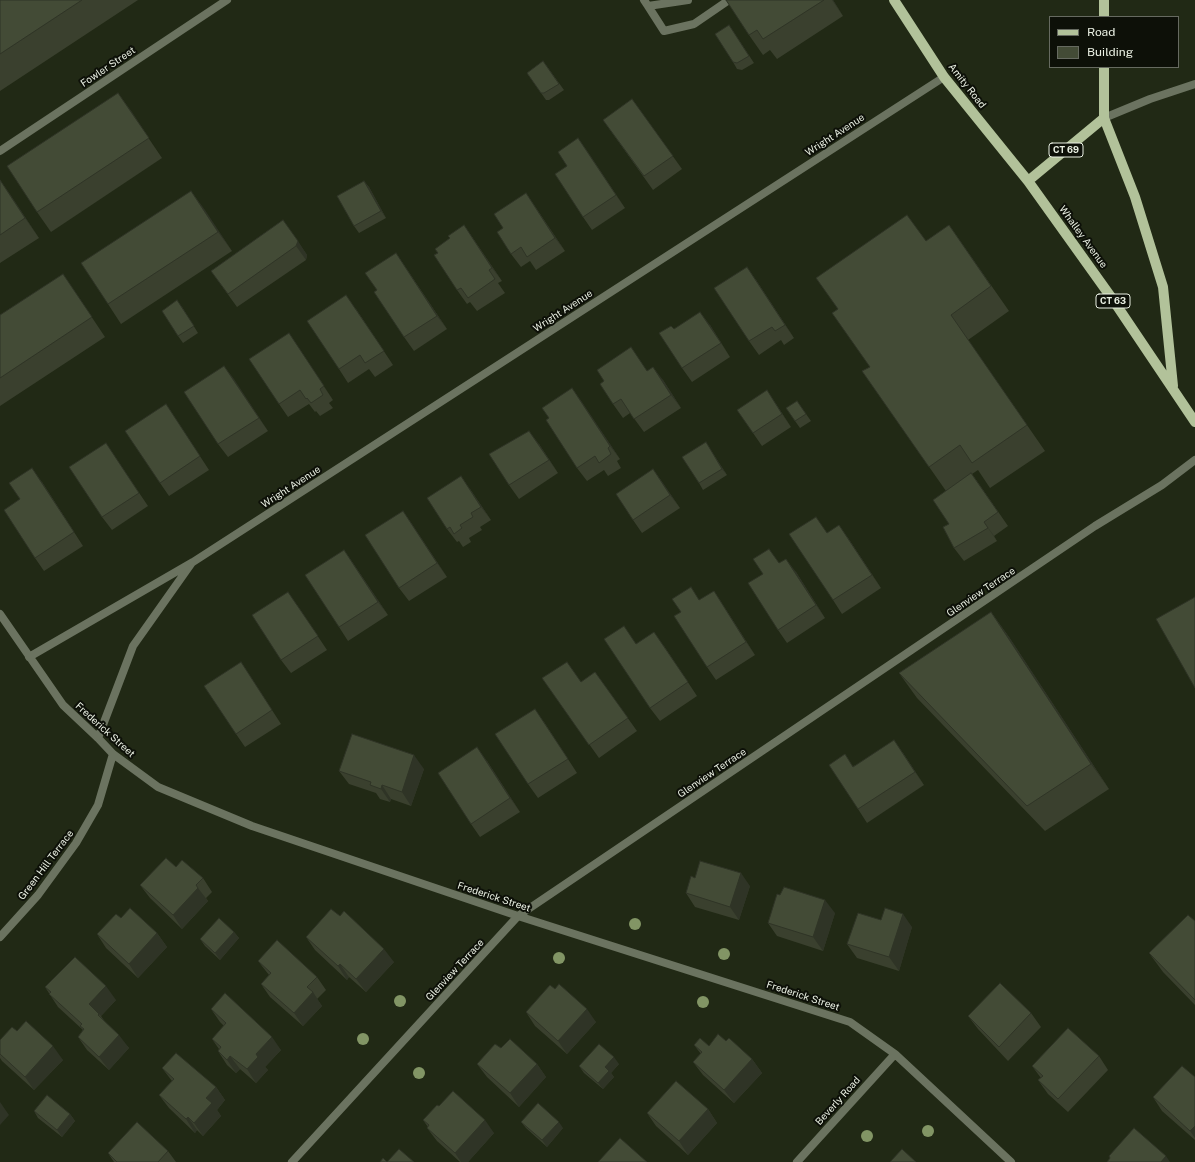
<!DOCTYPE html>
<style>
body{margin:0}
#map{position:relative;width:1195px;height:1162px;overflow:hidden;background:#212915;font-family:"Public Sans",sans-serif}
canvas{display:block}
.legend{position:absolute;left:1049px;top:16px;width:130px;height:52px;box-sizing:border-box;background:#0d1008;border:1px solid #666a60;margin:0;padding:5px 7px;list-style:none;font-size:12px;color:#ebf1e4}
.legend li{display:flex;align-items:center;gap:8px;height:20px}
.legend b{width:20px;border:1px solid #666a60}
</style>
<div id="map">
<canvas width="1195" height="1162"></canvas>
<ul class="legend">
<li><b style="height:5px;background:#b2c29a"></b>Road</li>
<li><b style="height:11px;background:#434b36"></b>Building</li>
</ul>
</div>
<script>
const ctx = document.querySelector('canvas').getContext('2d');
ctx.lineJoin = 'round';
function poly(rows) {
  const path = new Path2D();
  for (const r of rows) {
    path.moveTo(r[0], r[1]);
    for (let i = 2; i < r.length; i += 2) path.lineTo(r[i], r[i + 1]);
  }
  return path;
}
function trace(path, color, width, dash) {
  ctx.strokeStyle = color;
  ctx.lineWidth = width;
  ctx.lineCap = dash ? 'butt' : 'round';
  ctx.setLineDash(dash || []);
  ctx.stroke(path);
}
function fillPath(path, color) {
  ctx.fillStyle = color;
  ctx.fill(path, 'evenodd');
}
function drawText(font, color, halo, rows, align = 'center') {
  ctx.font = font + ' "Public Sans",sans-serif';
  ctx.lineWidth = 4;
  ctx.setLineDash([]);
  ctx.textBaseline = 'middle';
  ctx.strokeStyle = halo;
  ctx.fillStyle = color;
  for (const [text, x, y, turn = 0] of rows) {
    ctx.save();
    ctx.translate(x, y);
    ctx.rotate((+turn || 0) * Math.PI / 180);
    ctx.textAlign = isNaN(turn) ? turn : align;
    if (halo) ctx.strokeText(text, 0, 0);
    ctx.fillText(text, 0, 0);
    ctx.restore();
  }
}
trace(poly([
 [644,0,648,6,688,0],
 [648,6,664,31,694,24,729,0],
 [1104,118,1150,99,1195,84]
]), '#6b7360', 8);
trace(poly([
 [0,151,227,0],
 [0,614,63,705,98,738,113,754,158,787,252,826,518,916,850,1022,895,1054,1011,1162],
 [29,657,193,562,944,77],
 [98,738,133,646,191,564],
 [0,937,38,895,76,843,98,805,113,754],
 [292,1162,518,916,1095,526,1162,485,1195,460],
 [797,1162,895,1054]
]), '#6b7360', 8);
trace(poly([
 [894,0,944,77,1028,181,1111,297,1195,422],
 [1104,0,1104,17],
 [1104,67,1104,118,1135,197,1163,287,1173,386],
 [1028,181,1104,118]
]), '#b2c29a', 10);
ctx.fillStyle = '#829565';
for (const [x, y] of [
 [635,924],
 [724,954],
 [559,958],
 [400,1001],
 [703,1002],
 [363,1039],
 [419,1073],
 [928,1131],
 [867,1136]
]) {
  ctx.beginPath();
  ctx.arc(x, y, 6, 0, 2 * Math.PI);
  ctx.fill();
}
fillPath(poly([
 [0,0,138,0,0,91],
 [726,0,833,0,843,16,777,59,770,50,763,55,749,35],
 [729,25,754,63,742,70,737,69,733,62],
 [543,61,564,90,549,100,546,100,527,73],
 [118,93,162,158,51,232,37,212],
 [632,99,682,169,653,190,603,120],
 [578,138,625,208,592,230,583,217,567,166],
 [0,180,39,238,0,263],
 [364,181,369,187,386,218,359,233,354,226],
 [191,191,232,251,121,324,108,304],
 [526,193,565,251,536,270,530,261,521,267,511,254,503,228],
 [283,220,307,255,306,260,237,307,211,271],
 [464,225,502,281,498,283,505,293,477,311,470,302,467,304,457,290,438,253,450,238],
 [949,225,1009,311,968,340,1045,451,990,488,978,470,972,474,1008,526,994,536,997,541,964,561,954,548,949,524,946,491,862,371,870,367,926,241],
 [396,253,447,329,414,351,404,337,377,290],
 [63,274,105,337,0,406,0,315],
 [756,280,794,338,784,345,781,340,759,355,749,341],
 [182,307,198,333,183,343,178,336],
 [356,309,393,365,375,377,369,369,348,383,339,369],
 [710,325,730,357,692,382,682,368,674,329],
 [298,347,333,400,329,403,333,408,320,416,316,411,315,412,309,404,288,417,279,404],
 [224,366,268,431,228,457,218,444],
 [647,371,663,380,681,408,644,432,630,413,623,418,613,404],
 [572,388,620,459,617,461,621,468,608,476,604,470,587,481,577,468,549,418],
 [797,401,811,421,800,428,795,421],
 [166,404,209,470,169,496,160,483],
 [776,404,791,427,762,446,753,433],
 [539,444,558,473,519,499,509,485],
 [710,449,727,475,703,490,699,483],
 [115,457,148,506,112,530,102,517],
 [653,469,680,508,642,533,633,520],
 [42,482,83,546,44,571,35,558,20,499],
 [470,489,491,520,480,527,482,530,469,538,471,542,463,547,459,541,457,542,447,529],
 [403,511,447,577,409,601,399,588],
 [827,532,848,538,881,588,842,614,833,600],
 [344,550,388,615,348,641,339,627],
 [779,563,796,572,825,618,787,643,778,630],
 [714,591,755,655,716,680,707,667,700,600],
 [297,605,327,650,291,673,281,660],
 [991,612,1009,637,1109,789,1045,831,917,698,899,673],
 [636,644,664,646,697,696,660,721,650,708],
 [241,662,281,724,245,747,236,734],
 [595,672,637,731,599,758,542,678,581,682],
 [544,722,577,773,538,798,528,784],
 [903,753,924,785,867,823,858,809,853,766],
 [487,761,520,812,480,837,471,824],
 [424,769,411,806,391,799,390,802,380,799,376,793,349,784,339,771],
 [176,867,203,878,212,892,206,898,208,901,182,929,150,898,140,885],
 [695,878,750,886,739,920,695,907,686,893],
 [835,913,823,951,777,936,768,923],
 [121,918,157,933,167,947,138,978,106,948,97,934],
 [881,920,912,927,899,971,857,958,847,944],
 [1195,921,1195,1005,1163,972,1149,953],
 [234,932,239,938,220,960,205,946,200,939],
 [306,937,394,962,366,992,349,977,347,980,315,950],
 [258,961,317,977,326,990,317,999,322,1006,303,1026,270,997,261,984,269,975],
 [45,987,116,1000,101,1016,105,1022,129,1048,109,1070,87,1050,78,1037,83,1030,58,1007],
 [555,989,596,1022,567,1054,535,1026,526,1012],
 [211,1009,281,1050,265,1067,268,1070,256,1083,240,1069,236,1073,227,1065,218,1051,219,1049,212,1039,224,1026,220,1022],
 [1031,1013,1041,1027,1008,1061,978,1029,968,1016],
 [17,1031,63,1060,34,1090,2,1061,0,1058,0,1040],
 [694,1045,709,1046,752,1059,762,1073,734,1103,703,1075,693,1062,701,1054],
 [501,1048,537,1064,546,1077,519,1107,487,1077,477,1064],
 [1099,1056,1108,1070,1068,1112,1048,1094,1038,1080,1041,1078,1032,1066],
 [619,1064,611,1073,614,1077,603,1089,584,1073,579,1066],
 [162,1068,216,1087,225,1100,217,1110,221,1116,203,1136,197,1130,195,1133,169,1108,159,1095,172,1081],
 [1195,1077,1195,1140,1162,1111,1153,1097],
 [439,1106,494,1133,468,1162,460,1162,437,1141,427,1128,428,1127,423,1120],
 [708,1109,717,1123,688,1155,656,1126,647,1113],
 [34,1111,70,1114,75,1121,62,1137,38,1118],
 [521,1122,563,1128,547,1147,526,1128],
 [168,1151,176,1162,114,1162,108,1153]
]), '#3a402e');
fillPath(poly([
 [832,0,833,0,843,16],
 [118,93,132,112,162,158,149,138],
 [578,138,588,152,625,208,616,195],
 [0,180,10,194,39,238,25,218],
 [364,181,369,187,386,218,381,211],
 [191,191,205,210,232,251,218,232],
 [526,193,535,207,565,251,555,238],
 [464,225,473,239,502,281,492,268],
 [298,241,307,255,306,260,296,246],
 [396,253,405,267,447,329,437,316],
 [747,267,756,280,794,338,785,325],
 [700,312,710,325,730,357,721,343],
 [289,333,298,347,333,400,324,386],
 [224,366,234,379,268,431,259,418],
 [653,367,663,380,681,408,671,395],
 [572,388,582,402,620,459,610,446],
 [767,390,776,404,791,427,782,414],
 [529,431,539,444,558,473,549,460],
 [706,442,710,449,727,475,722,469],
 [32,468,42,482,83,546,74,532],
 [653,469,663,483,680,508,670,495],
 [461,476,470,489,491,520,481,507],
 [403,511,412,524,447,577,437,563],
 [984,522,994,536,997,541,988,528],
 [839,525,848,538,881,588,872,575],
 [344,550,353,563,388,615,378,602],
 [786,559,796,572,825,618,816,605],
 [714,591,723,605,755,655,746,642],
 [991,612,1009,637,1109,789,1091,764],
 [894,740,903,753,924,785,915,772],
 [477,747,487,761,520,812,510,798],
 [414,755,424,769,411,806,402,792],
 [382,785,391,799,390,802,381,789],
 [741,873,750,886,739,920,730,907],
 [198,888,208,901,182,929,173,915],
 [825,900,835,913,823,951,813,937],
 [903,914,912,927,899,971,889,957],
 [234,932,239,938,220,960,215,953],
 [157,933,167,947,138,978,129,964],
 [384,949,394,962,366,992,356,979],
 [340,964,349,977,347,980,338,966],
 [106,986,116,1000,101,1016,89,1004],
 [313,992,322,1006,303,1026,294,1013],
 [587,1009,596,1022,567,1054,558,1041],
 [119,1035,129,1048,109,1070,99,1057],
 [272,1037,281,1050,265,1067,268,1070,256,1083,247,1069,256,1054],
 [53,1046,63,1060,34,1090,25,1077],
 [230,1056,240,1069,236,1073,227,1060],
 [614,1057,619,1064,611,1073,614,1077,603,1089,598,1083,605,1067],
 [752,1059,762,1073,734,1103,724,1090],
 [537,1064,546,1077,519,1107,510,1093],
 [216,1087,225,1100,217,1110,221,1116,203,1136,194,1123,206,1098],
 [0,1102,9,1115,0,1125],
 [708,1109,717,1123,688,1155,679,1141],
 [70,1114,75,1121,62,1137,57,1130],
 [188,1117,197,1130,195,1133,186,1119],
 [485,1120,494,1133,468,1162,461,1162,455,1153],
 [559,1122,563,1128,547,1147,542,1140],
 [1195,1126,1195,1138,1190,1131],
 [1166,1156,1170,1162,1161,1162]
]), '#2f3426');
const building = poly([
 [0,0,82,0,0,54,0,0],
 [726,0,824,0,763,39,757,30,749,35,726,0],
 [729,25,749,56,737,63,733,62,715,34,729,25],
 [543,61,559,84,544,93,541,93,527,73,543,61],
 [118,93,149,138,37,212,7,166,118,93],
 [632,99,673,156,644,176,603,120,632,99],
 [578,138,616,195,583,217,555,174,567,166,558,152,578,138],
 [0,180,25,218,0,235,0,180],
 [364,181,381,211,354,226,337,196,364,181],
 [191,191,218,232,108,304,81,263,191,191],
 [526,193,555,238,527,257,521,247,511,254,497,232,503,228,494,214,526,193],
 [907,215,926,241,949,225,991,286,951,315,1027,425,972,463,960,445,929,467,862,371,870,367,832,313,838,309,816,278,907,215],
 [283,220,298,241,296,246,228,294,211,271,283,220],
 [464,225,492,268,489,270,495,279,468,298,461,288,457,290,434,255,438,253,435,249,450,238,448,236,464,225],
 [396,253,437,316,404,337,374,292,377,290,365,273,396,253],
 [747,267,785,325,775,331,772,327,749,341,714,288,747,267],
 [63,274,92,317,0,378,0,315,63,274],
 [346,295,384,351,365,363,360,355,339,369,307,321,346,295],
 [177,300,194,326,178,336,162,311,177,300],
 [700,312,721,343,682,368,659,333,671,326,674,329,700,312],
 [289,333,324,386,320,389,323,395,311,403,307,398,306,399,300,390,279,404,249,359,289,333],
 [631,347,647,371,653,367,671,395,634,419,621,399,613,404,600,384,604,381,597,370,631,347],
 [224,366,259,418,218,444,184,392,224,366],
 [572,388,610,446,608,448,611,454,599,463,595,456,577,468,546,420,549,418,542,408,572,388],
 [767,390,782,414,753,433,737,410,767,390],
 [797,401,806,414,795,421,786,408,797,401],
 [166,404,200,456,160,483,125,431,166,404],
 [529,431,549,460,509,485,489,454,529,431],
 [706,442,722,469,699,483,682,457,706,442],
 [106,443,139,493,102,517,69,467,106,443],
 [32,468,74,532,35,558,4,510,20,499,9,483,32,468],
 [653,469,670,495,633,520,616,494,653,469],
 [971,473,998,512,984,522,988,528,954,548,943,527,949,524,933,500,971,473],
 [461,476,481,507,471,513,473,517,460,525,462,528,454,534,450,527,447,529,427,498,461,476],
 [403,511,437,563,399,588,365,535,403,511],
 [816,517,827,533,839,525,872,575,833,600,789,534,816,517],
 [769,549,779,563,786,559,816,605,778,630,748,583,763,574,753,559,769,549],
 [344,550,378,602,339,627,305,575,344,550],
 [691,587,699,600,714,591,746,642,707,667,674,616,681,612,672,599,691,587],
 [288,592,318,636,281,660,252,615,288,592],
 [1195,597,1195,688,1156,619,1195,597],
 [991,612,1091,764,1027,806,899,673,991,612],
 [624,626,636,644,654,632,688,682,650,708,604,639,624,626],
 [241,662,272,710,236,734,204,686,241,662],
 [567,662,581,682,595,672,628,718,589,745,542,678,567,662],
 [535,709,568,759,528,784,495,734,535,709],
 [352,734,414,755,402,792,382,785,381,789,370,785,371,782,339,771,352,734],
 [894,740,915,772,858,809,829,765,845,754,853,767,894,740],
 [477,747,510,798,471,824,438,773,477,747],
 [166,858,176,867,182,860,203,878,196,885,198,888,173,915,140,885,166,858],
 [700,861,741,873,730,907,686,893,691,876,695,878,700,861],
 [784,887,825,900,813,937,768,923,777,894,780,895,784,887],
 [130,908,157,933,129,964,97,934,116,914,121,918,130,908],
 [885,908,903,914,889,957,847,944,858,913,881,920,885,908],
 [331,909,340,916,344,911,384,949,356,979,340,964,338,966,306,937,331,909],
 [1188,915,1195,921,1195,1000,1149,953,1188,915],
 [219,918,234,932,215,953,200,939,219,918],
 [277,940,317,977,307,987,313,992,294,1013,261,984,271,973,258,961,277,940],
 [75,957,106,986,89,1004,99,1014,98,1015,119,1035,99,1057,78,1037,84,1029,80,1026,82,1024,49,994,51,992,45,987,75,957],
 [1000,983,1031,1013,999,1047,968,1016,1000,983],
 [559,984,587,1009,558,1041,526,1012,550,985,555,989,559,984],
 [225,993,272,1037,256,1054,258,1057,247,1069,230,1056,227,1060,218,1051,221,1047,212,1039,226,1023,211,1009,225,993],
 [26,1021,53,1046,25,1077,0,1054,0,1040,12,1027,17,1031,26,1021],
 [1068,1028,1099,1056,1058,1099,1038,1080,1043,1076,1032,1066,1068,1028],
 [718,1034,726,1041,729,1038,752,1059,724,1090,693,1062,702,1052,694,1045,700,1038,709,1046,718,1034],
 [510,1039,537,1064,510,1093,477,1064,495,1044,501,1048,510,1039],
 [599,1044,614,1057,605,1067,609,1071,598,1083,579,1066,599,1044],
 [176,1053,216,1087,206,1098,212,1103,194,1123,188,1117,186,1119,159,1095,174,1079,162,1068,176,1053],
 [1182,1066,1195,1077,1195,1126,1190,1131,1153,1097,1182,1066],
 [676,1081,708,1109,679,1141,647,1113,676,1081],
 [453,1091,485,1120,455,1153,427,1128,429,1125,423,1120,437,1105,439,1106,453,1091],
 [47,1095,70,1114,57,1130,34,1111,47,1095],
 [538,1103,559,1122,542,1140,521,1122,538,1103],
 [137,1122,168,1151,158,1162,117,1162,108,1153,137,1122],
 [1134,1128,1166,1156,1161,1162,1107,1162,1110,1158,1109,1156,1134,1128],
 [620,1138,647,1162,598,1162,620,1138],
 [399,1149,414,1162,380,1162,383,1158,387,1162,399,1149],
 [902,1149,916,1162,890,1162,902,1149]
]);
fillPath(building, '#434b36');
trace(building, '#2f3426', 1);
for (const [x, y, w] of [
 [1066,150,34],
 [1113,301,34]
]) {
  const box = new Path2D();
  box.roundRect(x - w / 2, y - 7, w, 14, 3);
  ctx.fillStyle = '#0d1008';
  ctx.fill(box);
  trace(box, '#ebf1e4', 1);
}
drawText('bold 9px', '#ebf1e4', null, [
 ["CT 69",1066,150],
 ["CT 63",1113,301]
]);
drawText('10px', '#ebf1e4', '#0d1008', [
 ["Fowler Street",108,67,-34],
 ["Amity Road",967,86,52],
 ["Wright Avenue",835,135,-33],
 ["Whalley Avenue",1083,237,54],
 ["Wright Avenue",563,311,-33],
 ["Wright Avenue",291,487,-33],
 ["Glenview Terrace",981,592,-34],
 ["Frederick Street",105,730,42],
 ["Glenview Terrace",712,773,-34],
 ["Green Hill Terrace",46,865,-53],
 ["Frederick Street",494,897,18],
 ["Glenview Terrace",455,970,-47],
 ["Frederick Street",803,996,18],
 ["Beverly Road",838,1101,-48]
]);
</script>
